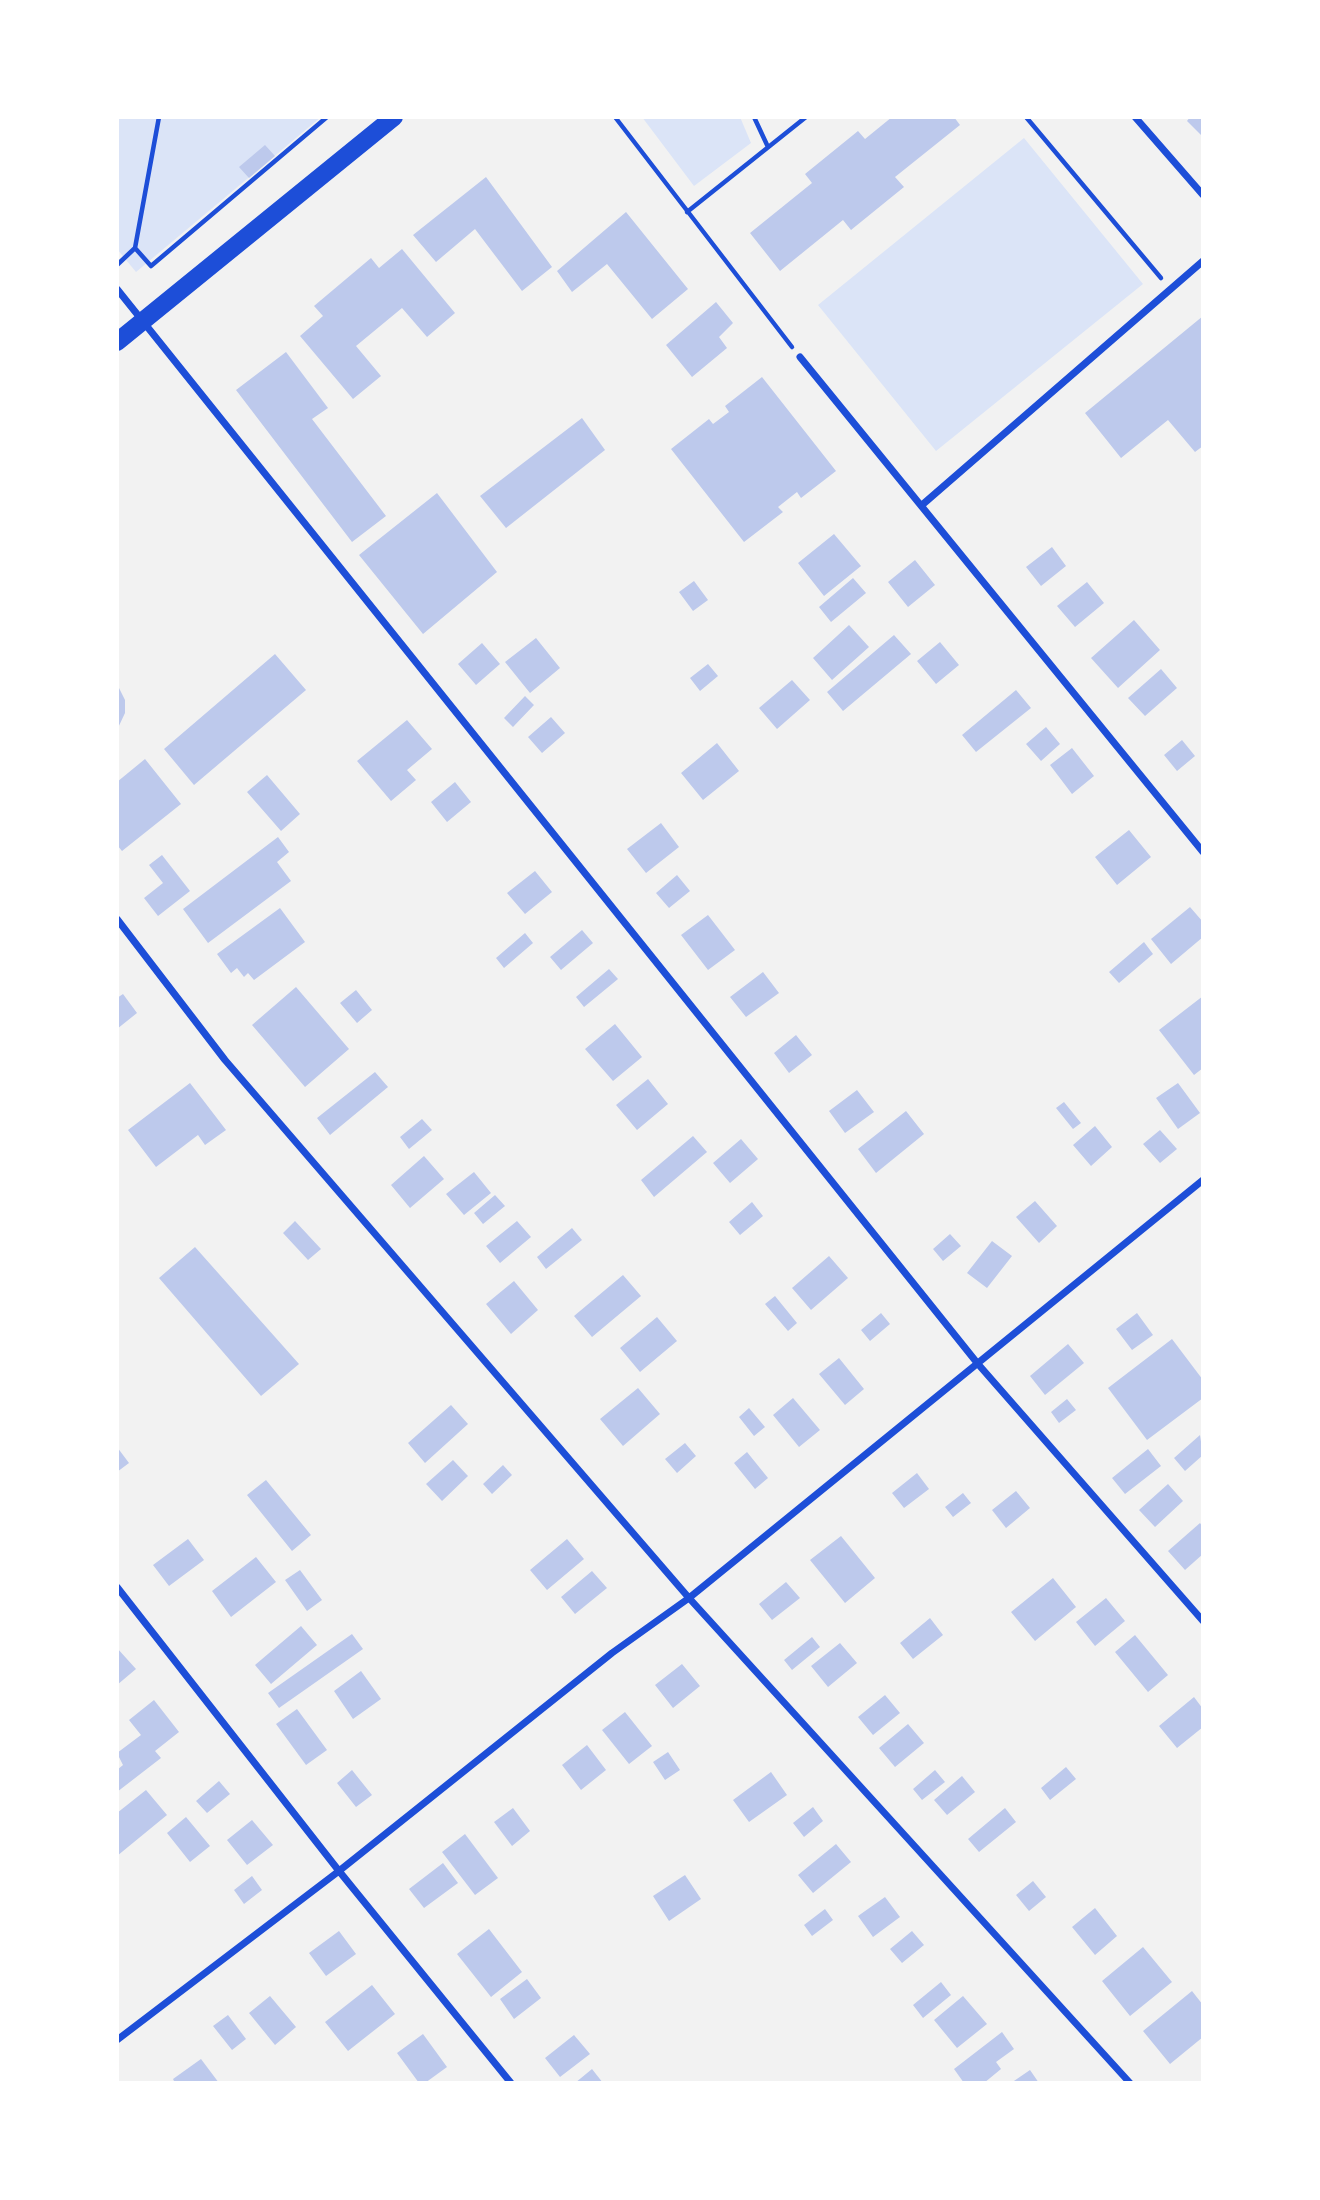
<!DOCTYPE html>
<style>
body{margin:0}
#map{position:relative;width:1320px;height:2200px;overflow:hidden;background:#f2f2f2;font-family:"Noto Sans",sans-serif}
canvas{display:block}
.frame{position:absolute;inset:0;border:119px solid #fff;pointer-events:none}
</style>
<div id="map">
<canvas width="1320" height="2200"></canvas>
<div class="frame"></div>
</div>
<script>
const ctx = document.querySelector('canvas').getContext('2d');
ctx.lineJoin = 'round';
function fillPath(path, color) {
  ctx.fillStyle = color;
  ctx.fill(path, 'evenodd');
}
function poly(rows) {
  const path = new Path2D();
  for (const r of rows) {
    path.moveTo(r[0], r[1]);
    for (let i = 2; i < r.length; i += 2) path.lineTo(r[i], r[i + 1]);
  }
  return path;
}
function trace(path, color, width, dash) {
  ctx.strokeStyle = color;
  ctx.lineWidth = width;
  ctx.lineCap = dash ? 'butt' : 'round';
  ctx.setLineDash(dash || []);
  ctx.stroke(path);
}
fillPath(poly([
 [117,117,321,117,136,272,117,249],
 [642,117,740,117,751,143,694,186],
 [1024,138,1143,284,936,451,818,305]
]), '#dbe4f7');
fillPath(poly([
 [892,117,954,117,960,125,895,177,904,187,851,230,843,220,780,271,750,233,812,183,805,174,858,131,865,139],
 [1190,117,1203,117,1203,137,1187,121],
 [265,145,275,156,249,178,239,167],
 [486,177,552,267,522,291,475,229,436,262,413,235],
 [626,212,688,289,652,319,607,264,572,292,557,271],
 [402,249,455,313,427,337,402,308,356,346,381,376,353,399,300,336,323,316,314,306,371,258,379,268],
 [716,302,733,323,719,337,727,348,692,377,666,345],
 [1203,316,1203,446,1195,452,1168,420,1121,458,1085,413],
 [286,352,328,408,312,419,386,516,352,542,236,390],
 [762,377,836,471,801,498,797,492,778,507,783,512,744,542,671,449,709,419,713,424,729,412,725,406],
 [582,418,605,450,506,528,480,496],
 [437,493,497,572,423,634,359,555],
 [834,534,861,566,824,596,798,563],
 [1052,547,1066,566,1041,586,1026,567],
 [915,560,935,585,908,607,888,582],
 [853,578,866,593,831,622,819,607],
 [694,581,708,600,693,611,679,592],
 [1087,582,1104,603,1075,627,1057,606],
 [1134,620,1160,650,1118,688,1091,658],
 [849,625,869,647,832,680,813,658],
 [894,635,911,654,843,711,827,692],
 [536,638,560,668,530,693,505,662],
 [940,642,959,665,936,684,917,661],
 [482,643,500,664,476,685,458,664],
 [275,654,306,690,194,785,164,749],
 [708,664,718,676,700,691,690,678],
 [1161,669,1177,688,1145,716,1128,698],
 [792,680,810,700,777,729,759,708],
 [117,684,125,700,125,713,117,730],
 [1016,690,1031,708,976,752,962,735],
 [525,696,534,705,513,727,504,718],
 [551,717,565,733,542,753,528,737],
 [407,720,432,749,407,770,416,780,391,801,357,761],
 [1046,727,1060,744,1041,761,1026,744],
 [1182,740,1195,756,1177,771,1164,755],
 [717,743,739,771,703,800,681,773],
 [1072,748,1094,776,1072,794,1050,765],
 [145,759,181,804,122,851,117,845,117,782],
 [267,775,300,814,281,831,247,792],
 [455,782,471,802,447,822,431,802],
 [661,823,679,847,646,873,627,849],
 [1129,830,1151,857,1117,885,1095,857],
 [278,837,289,852,277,862,291,881,208,943,183,909],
 [162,855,190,891,158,916,144,898,163,883,149,865],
 [535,871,552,892,525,914,507,893],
 [677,875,690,891,669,908,656,893],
 [1190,907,1203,922,1203,937,1171,964,1151,939],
 [280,908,305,942,254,980,248,973,244,977,237,968,231,973,217,954],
 [708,915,735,950,708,970,681,935],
 [582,930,593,943,561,970,550,957],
 [525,933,533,943,504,968,496,958],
 [1144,942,1153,954,1119,983,1109,972],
 [609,969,618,979,584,1007,576,997],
 [763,972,779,993,746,1017,730,997],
 [296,987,349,1049,305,1087,252,1025],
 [356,990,372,1010,357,1023,340,1003],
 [123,994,137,1013,117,1029,117,998],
 [1203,996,1203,1068,1194,1075,1159,1030],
 [615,1024,642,1057,613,1081,585,1049],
 [796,1035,812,1055,789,1073,774,1053],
 [375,1072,388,1087,330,1135,317,1118],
 [648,1079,668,1104,637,1130,616,1105],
 [190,1083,226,1130,205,1145,198,1135,156,1167,128,1130],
 [1178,1083,1200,1113,1178,1129,1156,1098],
 [857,1090,874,1112,845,1133,829,1111],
 [1064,1102,1081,1123,1073,1129,1056,1108],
 [906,1111,924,1134,876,1173,858,1149],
 [422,1119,432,1130,409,1149,400,1137],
 [1095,1126,1112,1147,1091,1166,1073,1145],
 [1160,1130,1177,1149,1160,1163,1143,1144],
 [693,1136,707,1152,654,1197,641,1180],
 [741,1139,758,1159,730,1183,713,1163],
 [424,1156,444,1179,410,1208,391,1185],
 [474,1172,491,1193,464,1215,446,1194],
 [495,1195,505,1206,483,1224,474,1213],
 [1035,1201,1057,1226,1039,1243,1016,1217],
 [752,1202,763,1216,740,1235,729,1222],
 [295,1221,321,1249,308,1260,283,1233],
 [517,1221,531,1237,500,1263,486,1246],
 [572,1228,582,1240,546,1269,537,1257],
 [950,1234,961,1246,943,1261,933,1249],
 [992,1241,1012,1256,987,1288,967,1273],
 [195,1247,299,1364,261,1396,159,1278],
 [829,1256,848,1278,811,1310,792,1288],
 [623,1275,641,1296,592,1337,574,1316],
 [514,1281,538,1310,511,1334,486,1304],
 [775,1296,797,1323,788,1331,765,1304],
 [881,1313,890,1324,870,1341,861,1330],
 [1137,1313,1153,1335,1132,1350,1116,1329],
 [657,1317,677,1341,640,1372,620,1348],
 [1172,1339,1203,1380,1203,1398,1147,1440,1108,1388],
 [1068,1344,1084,1363,1045,1395,1030,1376],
 [839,1358,864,1389,845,1405,819,1374],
 [638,1388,660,1414,623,1446,600,1419],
 [793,1398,820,1430,799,1447,773,1415],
 [1067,1399,1076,1410,1059,1423,1051,1412],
 [451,1405,468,1424,425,1463,408,1443],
 [749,1408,765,1427,754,1436,739,1417],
 [1200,1435,1203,1455,1185,1471,1174,1458],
 [685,1443,696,1456,677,1473,665,1459],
 [117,1447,129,1463,117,1472],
 [1148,1449,1161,1466,1125,1494,1112,1478],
 [747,1452,768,1478,755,1489,734,1463],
 [453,1460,468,1476,442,1501,426,1484],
 [503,1465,512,1475,492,1494,483,1484],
 [917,1473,929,1489,904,1508,892,1493],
 [266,1480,311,1535,292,1551,247,1495],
 [1168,1484,1183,1501,1155,1527,1139,1510],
 [1016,1491,1030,1508,1006,1528,992,1510],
 [963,1493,971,1503,953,1517,945,1507],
 [1200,1523,1203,1527,1203,1554,1185,1570,1168,1551],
 [841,1536,875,1578,845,1603,810,1560],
 [188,1539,204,1560,169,1586,153,1565],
 [567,1539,584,1559,547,1590,530,1570],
 [256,1557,276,1582,231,1617,212,1591],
 [300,1570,322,1600,307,1611,285,1580],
 [592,1571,607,1588,575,1614,561,1597],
 [1053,1578,1076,1607,1035,1641,1011,1612],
 [786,1582,800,1598,772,1620,759,1604],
 [1106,1598,1125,1621,1095,1646,1076,1622],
 [930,1618,943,1635,913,1659,900,1643],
 [301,1626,317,1645,271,1684,255,1665],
 [352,1634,363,1649,279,1708,268,1693],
 [1135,1635,1168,1675,1148,1692,1115,1652],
 [812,1637,820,1647,792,1670,784,1660],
 [840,1643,857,1663,828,1687,811,1666],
 [117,1648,136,1669,117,1685],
 [682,1664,700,1686,673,1708,655,1685],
 [361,1671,381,1699,353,1719,334,1691],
 [885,1695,900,1713,873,1735,858,1717],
 [1194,1697,1203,1709,1203,1727,1177,1748,1159,1726],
 [154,1700,179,1732,155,1751,161,1758,117,1792,117,1770,123,1765,117,1753,141,1735,129,1720],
 [297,1709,327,1750,306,1765,276,1724],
 [625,1712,652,1746,629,1764,602,1730],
 [908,1724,924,1743,895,1767,879,1748],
 [587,1745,606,1770,581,1790,562,1765],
 [668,1752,680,1770,665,1780,653,1762],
 [1066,1767,1076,1779,1050,1800,1041,1788],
 [352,1770,372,1795,356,1807,337,1783],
 [935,1770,945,1782,922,1800,913,1789],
 [771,1772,787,1795,749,1822,733,1800],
 [962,1776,975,1792,947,1815,934,1800],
 [219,1781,230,1794,207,1813,196,1801],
 [146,1790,167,1815,117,1856,117,1813],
 [813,1807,823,1821,804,1837,793,1823],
 [513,1808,530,1831,512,1846,494,1822],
 [1005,1808,1016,1822,979,1852,968,1839],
 [186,1817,210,1846,190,1862,167,1833],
 [252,1820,273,1845,247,1865,227,1840],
 [465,1834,498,1878,475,1895,442,1852],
 [836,1844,851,1862,813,1893,798,1875],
 [443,1863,458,1883,424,1908,409,1889],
 [685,1875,701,1899,669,1921,653,1896],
 [252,1876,262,1890,244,1904,234,1890],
 [1033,1881,1046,1897,1029,1911,1016,1895],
 [885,1897,900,1917,873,1937,858,1916],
 [1095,1908,1117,1936,1095,1955,1072,1927],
 [825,1909,833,1920,812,1936,804,1925],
 [489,1929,522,1972,491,1997,457,1954],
 [339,1931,356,1954,326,1976,309,1953],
 [912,1931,924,1945,902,1963,890,1949],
 [1143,1947,1172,1982,1130,2016,1102,1981],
 [527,1979,541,1998,514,2019,500,1999],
 [941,1982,951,1995,923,2018,913,2005],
 [372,1985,395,2014,348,2051,325,2022],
 [1192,1991,1203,2005,1203,2037,1170,2064,1143,2031],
 [270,1996,296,2027,275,2045,249,2013],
 [963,1996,987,2024,957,2048,934,2020],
 [228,2015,246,2039,232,2050,213,2026],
 [1002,2032,1014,2049,996,2062,1001,2069,984,2083,964,2083,954,2069],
 [423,2034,447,2067,425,2083,419,2083,397,2053],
 [574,2035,590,2054,560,2077,545,2058],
 [201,2059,219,2083,175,2083,173,2079],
 [592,2069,603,2083,575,2083],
 [1030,2070,1039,2083,1011,2083]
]), '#bdc9ec');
trace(poly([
 [615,117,792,347],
 [754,117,768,147],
 [1026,117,1161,278],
 [687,212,806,117],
 [135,248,151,266,327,117],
 [117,265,135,248,159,117]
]), '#1d4ed8', 4.5);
trace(poly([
 [1135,117,1203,195],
 [117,289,978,1364,1203,1621],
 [800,357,1203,852],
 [922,505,1203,261],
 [117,919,225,1060,689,1598,1130,2083],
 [117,1587,339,1871,511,2083],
 [117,2040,339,1871,612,1653,689,1598,1203,1180]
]), '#1d4ed8', 7);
trace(poly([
 [117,342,394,117]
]), '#1d4ed8', 18);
</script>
